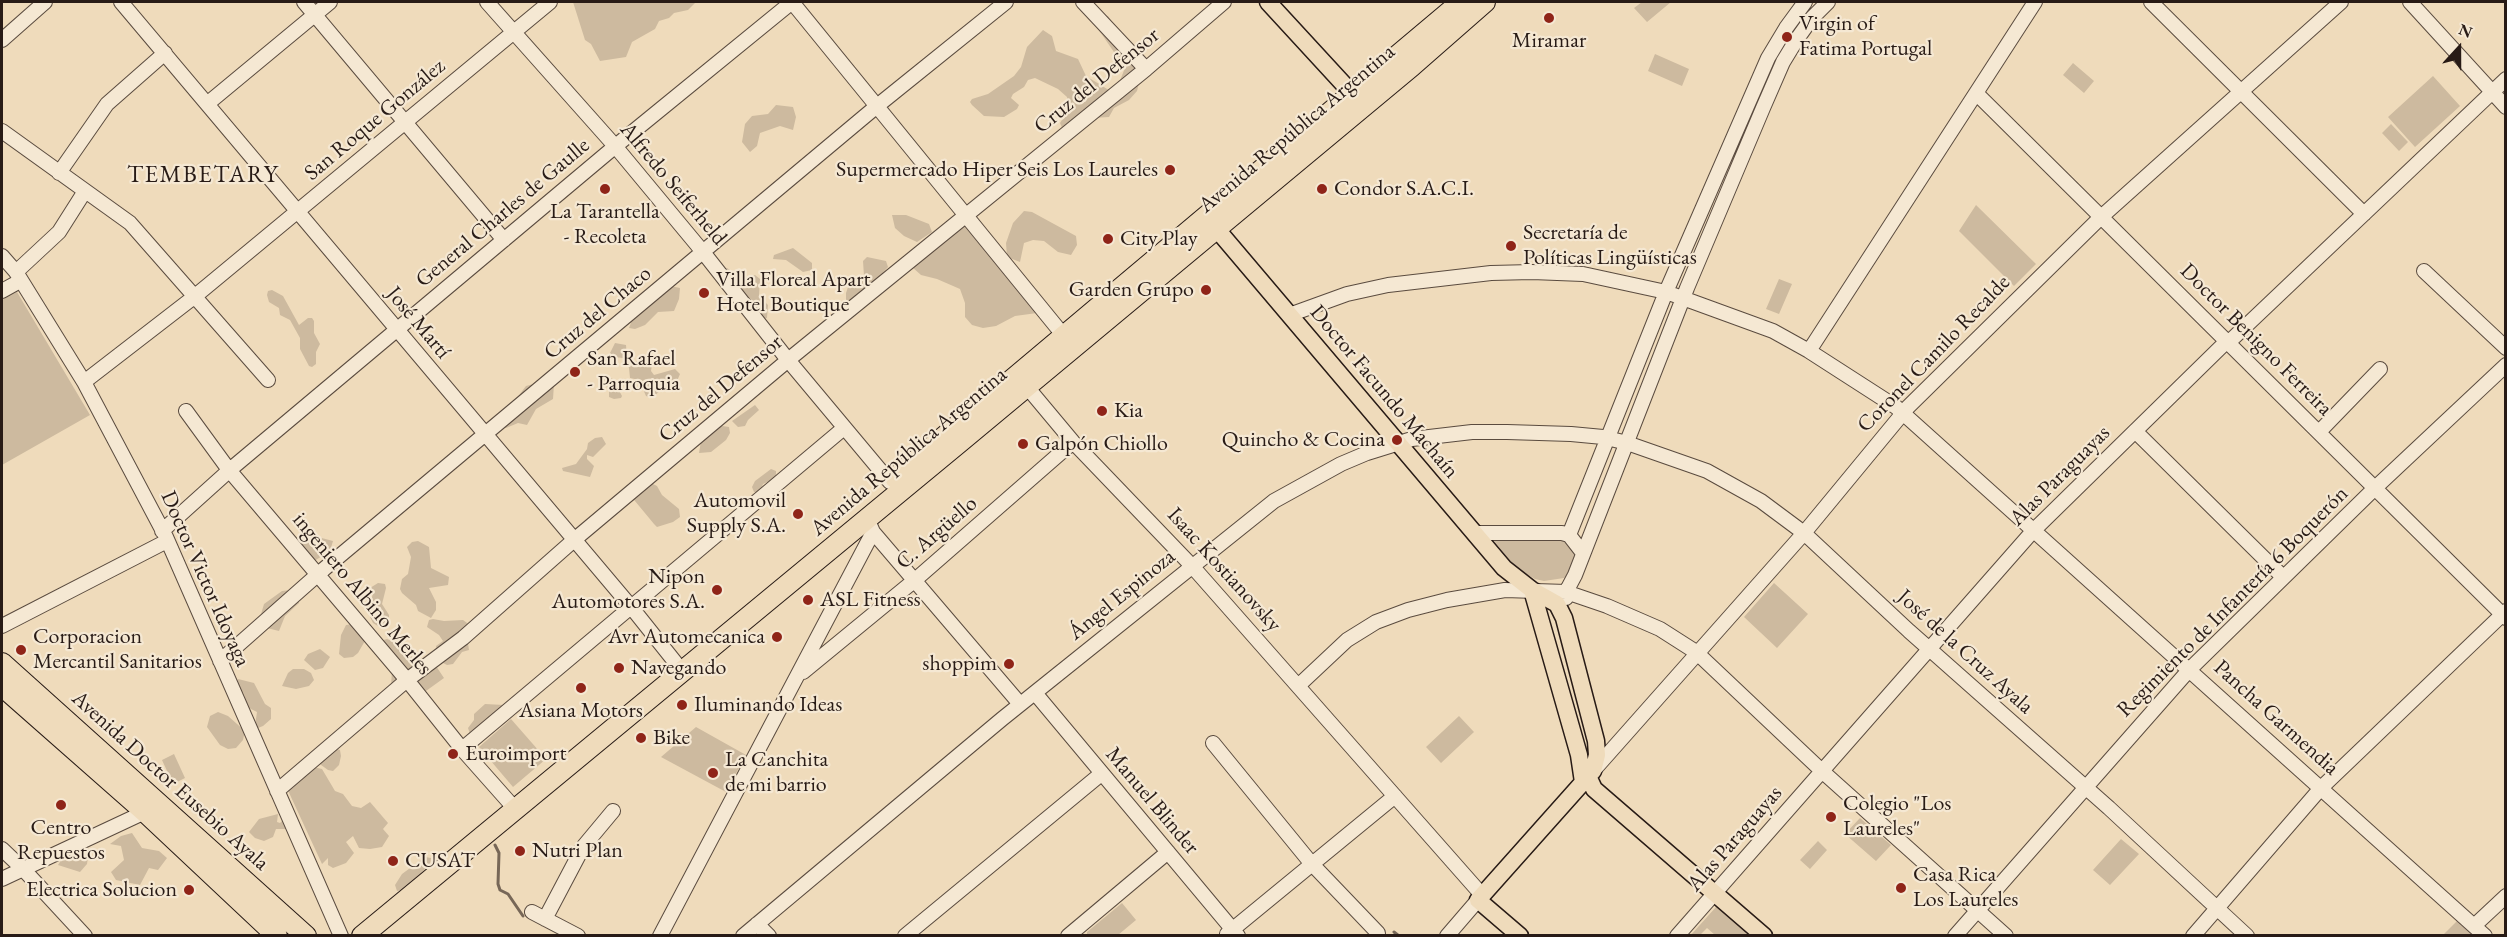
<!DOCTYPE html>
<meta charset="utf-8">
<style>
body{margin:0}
#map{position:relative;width:2507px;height:937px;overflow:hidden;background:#efdbbb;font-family:"EB Garamond",serif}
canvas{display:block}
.frame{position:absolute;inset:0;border:3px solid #281b16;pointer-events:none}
.north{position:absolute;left:2429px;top:18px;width:60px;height:60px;-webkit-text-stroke:4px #f5e8d3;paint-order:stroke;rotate:21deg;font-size:16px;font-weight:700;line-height:24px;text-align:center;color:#281b16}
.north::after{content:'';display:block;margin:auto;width:21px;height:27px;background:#281b16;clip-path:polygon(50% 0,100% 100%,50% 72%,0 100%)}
</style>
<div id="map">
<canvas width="2507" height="937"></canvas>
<div class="frame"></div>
<div class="north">N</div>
</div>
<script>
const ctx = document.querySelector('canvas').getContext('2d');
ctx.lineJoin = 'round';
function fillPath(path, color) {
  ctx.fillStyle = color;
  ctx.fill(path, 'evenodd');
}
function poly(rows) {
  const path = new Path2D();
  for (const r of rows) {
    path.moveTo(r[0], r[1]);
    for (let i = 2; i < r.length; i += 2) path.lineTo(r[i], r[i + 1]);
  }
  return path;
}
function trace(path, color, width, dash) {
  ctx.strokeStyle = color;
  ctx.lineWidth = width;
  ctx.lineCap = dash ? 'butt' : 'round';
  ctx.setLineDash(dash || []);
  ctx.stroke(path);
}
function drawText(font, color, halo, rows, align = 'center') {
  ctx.font = font + ' "EB Garamond",serif';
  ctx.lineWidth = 4.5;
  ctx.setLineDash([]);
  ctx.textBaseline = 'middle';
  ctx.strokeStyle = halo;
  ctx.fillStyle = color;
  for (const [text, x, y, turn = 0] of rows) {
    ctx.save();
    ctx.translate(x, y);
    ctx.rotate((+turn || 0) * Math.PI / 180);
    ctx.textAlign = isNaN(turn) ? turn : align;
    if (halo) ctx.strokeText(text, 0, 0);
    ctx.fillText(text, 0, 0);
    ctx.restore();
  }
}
fillPath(poly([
 [573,2,696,2,688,10,674,13,669,18,659,21,655,29,632,42,626,57,600,61,591,44,585,40],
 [1642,2,1671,2,1647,22,1634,8],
 [1104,15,1108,16,1135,54,1139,83,1137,91,1129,100,1114,108,1109,117,1093,118,1063,130,1060,123,1069,109,1067,97,1058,89,1035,78,1028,80,1024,87,1013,94,1011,98,1019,105,1017,109,1004,117,984,116,972,105,970,102,972,99,988,94,1014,76,1021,67,1027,47,1043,30,1052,36,1056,51,1078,59,1086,76,1112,92,1119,83,1125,68,1096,26],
 [1655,54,1689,69,1682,86,1648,71],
 [2073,63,2094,81,2084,93,2063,75],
 [2433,76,2460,106,2415,147,2388,117],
 [776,105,793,107,796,117,793,130,780,126,760,133,757,146,750,152,742,142,745,124,752,116,768,114],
 [2391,124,2408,142,2399,151,2382,133],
 [1976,205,2036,264,2014,286,1959,231],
 [1024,211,1032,212,1076,236,1077,245,1071,255,1058,252,1044,241,1033,240,1024,243,1020,262,1007,257,1006,243,1013,223],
 [892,215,906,215,929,224,932,232,917,242,904,236,895,228],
 [960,224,972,227,1040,295,1037,313,1015,316,996,326,983,328,972,325,965,317,965,303,960,289,937,279,921,275,912,267],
 [793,248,812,263,812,270,803,272,786,260,773,259,774,255],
 [867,257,886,261,888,267,868,289,846,302,846,293,849,284,855,278,864,276,863,261],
 [727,268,744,279,755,275,760,279,759,296,768,305,767,318,763,319,723,271],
 [1779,279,1792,284,1779,314,1766,309],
 [670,286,680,288,679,299,674,311,658,312,645,325,635,329,629,328,635,312],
 [272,290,283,296,299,325,308,318,312,318,314,321,314,333,320,344,316,352,316,364,312,367,309,366,300,349,300,338,290,320,280,315,279,308,269,302,267,295,268,291],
 [17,292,90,415,2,465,2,300],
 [615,343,626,345,627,359,652,365,651,371,654,375,675,369,680,374,677,381,671,381,652,398,646,396,639,380,630,378,629,368,623,358,614,357,610,353],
 [601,375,613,379,622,396,621,398,614,399,609,397,609,390,600,379],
 [549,380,554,384,553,399,536,409,527,425,518,423,506,428,503,425,516,399,526,386],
 [755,405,759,410,748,420,745,426,738,427,732,421],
 [716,425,729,427,730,433,726,440,711,452,699,453,701,441],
 [602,437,606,444,593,457,587,455,587,459,594,466,590,477,563,471,562,468,576,464,587,449,588,443,595,438],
 [771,469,776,471,776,478,763,484,760,492,754,492,752,487,755,481],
 [647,481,657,486,662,495,679,509,680,517,673,522,657,527,654,524,630,495],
 [314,536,333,541,330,551,308,565,300,547,304,541],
 [1495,538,1563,538,1578,555,1570,573,1564,578,1544,581,1535,579,1516,568,1494,541],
 [418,541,429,547,431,568,449,577,448,585,429,588,436,602,436,610,431,618,418,611,416,605,402,593,400,589,402,579,408,574,411,557,407,547,412,542],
 [378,583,385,584,386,588,382,604,389,615,389,622,386,627,381,628,373,623,370,617,373,608,371,603,373,592,370,588],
 [1774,583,1808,614,1777,648,1744,617],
 [291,590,299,595,299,603,285,616,279,631,263,627,259,621,264,604,282,591],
 [433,619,444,621,463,620,474,628,467,637,469,650,462,652,453,664,447,665,439,661,436,646,443,641,439,635,427,627,429,620],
 [353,624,366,639,358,653,353,657,344,658,339,654,341,635,346,625],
 [387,639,394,642,417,661,415,667,391,687,392,670,380,641],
 [320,649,330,657,323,668,315,670,304,660,308,654],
 [434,663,444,678,419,696,415,675],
 [293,669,304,669,311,673,314,680,309,686,296,689,282,686,288,673],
 [238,679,254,683,265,704,271,708,271,719,263,726,258,728,255,726,257,712,247,707,244,694,235,685],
 [485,704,504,705,470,734,468,728,474,720,474,714],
 [218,712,228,716,245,731,243,740,236,748,228,749,220,745,207,727,210,716],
 [1459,716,1474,732,1441,763,1426,747],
 [511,719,546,759,513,787,479,747],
 [696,727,746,755,726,792,661,757],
 [332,747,340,750,341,756,339,765,333,771,328,770,317,762],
 [174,754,185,778,173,784,162,760],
 [304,765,322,769,335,791,343,794,352,806,361,808,370,802,388,823,383,829,389,836,382,847,370,849,359,848,353,836,346,842,354,853,346,863,333,868,328,865,328,858,322,864,285,784],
 [278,814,277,822,280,823,285,818,288,829,276,829,273,837,264,841,255,838,249,832,259,819],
 [1860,818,1891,845,1876,861,1845,834],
 [132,833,142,848,159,851,167,858,158,870,149,868,140,885,116,880,111,872,124,860,121,846,110,844,121,836],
 [2121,839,2139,854,2110,885,2093,870],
 [1818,841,1827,850,1810,869,1800,860],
 [71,850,80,850,88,857,87,864,80,872,58,865,65,854],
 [425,857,431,858,430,864,415,879,402,890,397,891,395,885,402,874],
 [1122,903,1136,920,1118,935,1087,935,1087,932],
 [1716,907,1721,908,1753,935,1715,935,1707,928,1700,935,1690,936],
 [2459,919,2476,936,2442,936]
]), '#cdba9f');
trace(poly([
 [495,845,499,853,498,884,500,890,508,894,523,916],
 [1394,932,1399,936]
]), '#776757', 3);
const minor = poly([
 [121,2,632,608,683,672],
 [304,2,504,240],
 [487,2,615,146,703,252,788,360,890,482],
 [792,2,1064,336],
 [1083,2,1146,69],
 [2151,2,2364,214],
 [2410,2,2506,107],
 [2,40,45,2],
 [1976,93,2506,618],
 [207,104,330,2],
 [2,131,130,223,268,380],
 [59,173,107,104,165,53],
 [2,256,16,272,84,382,166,537,341,936],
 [2424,271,2506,348],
 [16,272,59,232,85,191],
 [2,291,20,281],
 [1289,315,1347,294,1388,285,1491,273,1532,272,1583,274,1666,292,1773,331,1809,351,1896,407,2485,936],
 [1809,351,2035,2],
 [1022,381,1073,442,1192,566,1482,895],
 [84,382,194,297,550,2],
 [186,411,229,470,407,680,462,749,509,802],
 [2135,431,2283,577],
 [2319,432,2380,369],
 [870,525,873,532,1020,704],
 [162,531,232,468,618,144,792,2],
 [1474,533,1562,533,1569,535,1583,553],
 [1569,535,1666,292,1768,58,1786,28,1805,2],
 [1566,598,1566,592,1575,575,1687,288,1763,108,1783,62,1797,39,1812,18,1828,2],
 [2,626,167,541],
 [220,661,324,569,877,106,1006,2],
 [803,672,915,580,1073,442],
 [1298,686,1347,640,1376,622,1408,610,1447,600,1505,590,1566,592,1607,606,1660,629,1696,652,1823,772,2006,936],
 [1035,693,1238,936],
 [1213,743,1311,863,1378,933],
 [462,749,844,428],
 [1593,771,1804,533,1908,407,2100,218,2341,2],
 [277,791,407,680,463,638,574,540,793,356,1146,69,1224,2],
 [2,849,24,870,85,936],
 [2,879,145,812],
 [532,912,578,936],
 [545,919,583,847,613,811],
 [757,924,769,936],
 [2475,925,2506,896],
 [1227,934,1395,796],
 [660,936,873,532],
 [743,936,1002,719,1274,501,1341,464,1367,453,1412,439,1472,432,1507,432,1571,434,1603,437,1627,443,1707,471,1761,501,1804,533,1909,631,2109,808,2247,936],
 [905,936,1101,774],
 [1068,936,1168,852],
 [1447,936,1478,900],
 [1677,936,2033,531,2225,343,2229,342,2506,79],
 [1955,936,2190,669,2375,488,2506,365],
 [2193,936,2321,788,2506,611]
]);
const major = poly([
 [1268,2,1360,102],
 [1209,220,1504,568,1532,590,1557,604,1564,618,1596,741,1597,755,1593,771,1478,900,1520,936],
 [1532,590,1579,755,1583,782],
 [1588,776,1594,789,1764,936]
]);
const highway = poly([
 [895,478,1461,2],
 [2,663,306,936],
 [2,686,145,812,277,936],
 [362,936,960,442,1412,66,1485,2]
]);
trace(minor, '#5a4b3f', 16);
trace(major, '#281b16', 19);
trace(highway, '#281b16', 22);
trace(minor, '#f5e8d3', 14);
trace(major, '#efdbbb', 16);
trace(highway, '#efdbbb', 20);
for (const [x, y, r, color] of [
 [1549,18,6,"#8f2418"],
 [1787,37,6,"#8f2418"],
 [1170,170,6,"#8f2418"],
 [605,189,6,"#8f2418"],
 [1322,189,6,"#8f2418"],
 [1108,239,6,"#8f2418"],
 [1511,246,6,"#8f2418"],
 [1206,290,6,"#8f2418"],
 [704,293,6,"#8f2418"],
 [575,372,6,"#8f2418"],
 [1102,411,6,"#8f2418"],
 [1397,440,6,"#8f2418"],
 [1023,444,6,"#8f2418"],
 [798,514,6,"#8f2418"],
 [717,590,6,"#8f2418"],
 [808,600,6,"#8f2418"],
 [777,637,6,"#8f2418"],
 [21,650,6,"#8f2418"],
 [1009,664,6,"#8f2418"],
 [619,668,6,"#8f2418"],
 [581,688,6,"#8f2418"],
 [682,705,6,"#8f2418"],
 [641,738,6,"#8f2418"],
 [453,754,6,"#8f2418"],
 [713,773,6,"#8f2418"],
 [61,805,6,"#8f2418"],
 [1831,817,6,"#8f2418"],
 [520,851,6,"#8f2418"],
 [393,861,6,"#8f2418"],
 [1901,888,6,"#8f2418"],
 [189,890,6,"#8f2418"]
]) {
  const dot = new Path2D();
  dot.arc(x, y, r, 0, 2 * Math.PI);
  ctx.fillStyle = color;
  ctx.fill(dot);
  trace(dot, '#f5e8d3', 2);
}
drawText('22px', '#281b16', '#f5e8d3', [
 ["Virgin of",1799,24],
 ["Fatima Portugal",1799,49],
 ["Miramar",1549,41,"center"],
 ["Supermercado Hiper Seis Los Laureles",1158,170,"right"],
 ["Condor S.A.C.I.",1334,189],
 ["La Tarantella",605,212,"center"],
 ["- Recoleta",605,237,"center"],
 ["Secretaría de",1523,233],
 ["Políticas Lingüísticas",1523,258],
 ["City Play",1120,239],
 ["Villa Floreal Apart",716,280],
 ["Hotel Boutique",716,305],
 ["Garden Grupo",1194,290,"right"],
 ["San Rafael",587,359],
 ["- Parroquia",587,384],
 ["Kia",1114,411],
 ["Quincho & Cocina",1385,440,"right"],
 ["Galpón Chiollo",1035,444],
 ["Automovil",786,501,"right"],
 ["Supply S.A.",786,526,"right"],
 ["Nipon",705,577,"right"],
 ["Automotores S.A.",705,602,"right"],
 ["ASL Fitness",820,600],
 ["Corporacion",33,637],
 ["Mercantil Sanitarios",33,662],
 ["Avr Automecanica",765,637,"right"],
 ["shoppim",997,664,"right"],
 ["Navegando",631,668],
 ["Iluminando Ideas",694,705],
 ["Asiana Motors",581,711,"center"],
 ["Bike",653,738],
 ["Euroimport",465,754],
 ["La Canchita",725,760],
 ["de mi barrio",725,785],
 ["Colegio \"Los",1843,804],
 ["Laureles\"",1843,829],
 ["Centro",61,828,"center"],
 ["Repuestos",61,853,"center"],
 ["Nutri Plan",532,851],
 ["CUSAT",405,861],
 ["Casa Rica",1913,875],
 ["Los Laureles",1913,900],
 ["Electrica Solucion",177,890,"right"]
], 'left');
drawText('22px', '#281b16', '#f5e8d3', [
 ["Cruz del Defensor",1097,81,-39],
 ["San Roque González",375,120,-40],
 ["Avenida República Argentina",1297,129,-40],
 ["Alfredo Seiferheld",673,184,50],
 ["General Charles de Gaulle",503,213,-40],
 ["Cruz del Chaco",598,313,-40],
 ["José Martí",418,323,50],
 ["Doctor Benigno Ferreira",2256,340,45],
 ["Coronel Camilo Recalde",1934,354,-46],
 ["Cruz del Defensor",721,389,-40],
 ["Doctor Facundo Machaín",1384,392,50],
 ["Avenida República Argentina",909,452,-40],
 ["Alas Paraguayas",2060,476,-45],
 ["C. Argüello",937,533,-41],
 ["Isaac Kostianovsky",1224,570,48],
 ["Doctor Victor Idoyaga",205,579,66],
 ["ingeniero Albino Merles",362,594,50],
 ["Ángel Espinoza",1122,595,-39],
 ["Regimiento de Infantería 6 Boquerón",2233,602,-45],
 ["José de la Cruz Ayala",1965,652,42],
 ["Pancha Garmendia",2276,718,42],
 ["Avenida Doctor Eusebio Ayala",170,781,42],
 ["Manuel Blinder",1152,801,50],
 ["Alas Paraguayas",1735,839,-49]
]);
ctx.letterSpacing = '1.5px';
drawText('24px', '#281b16', '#f5e8d3', [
 ["TEMBETARY",203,175]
]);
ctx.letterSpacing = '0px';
</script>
